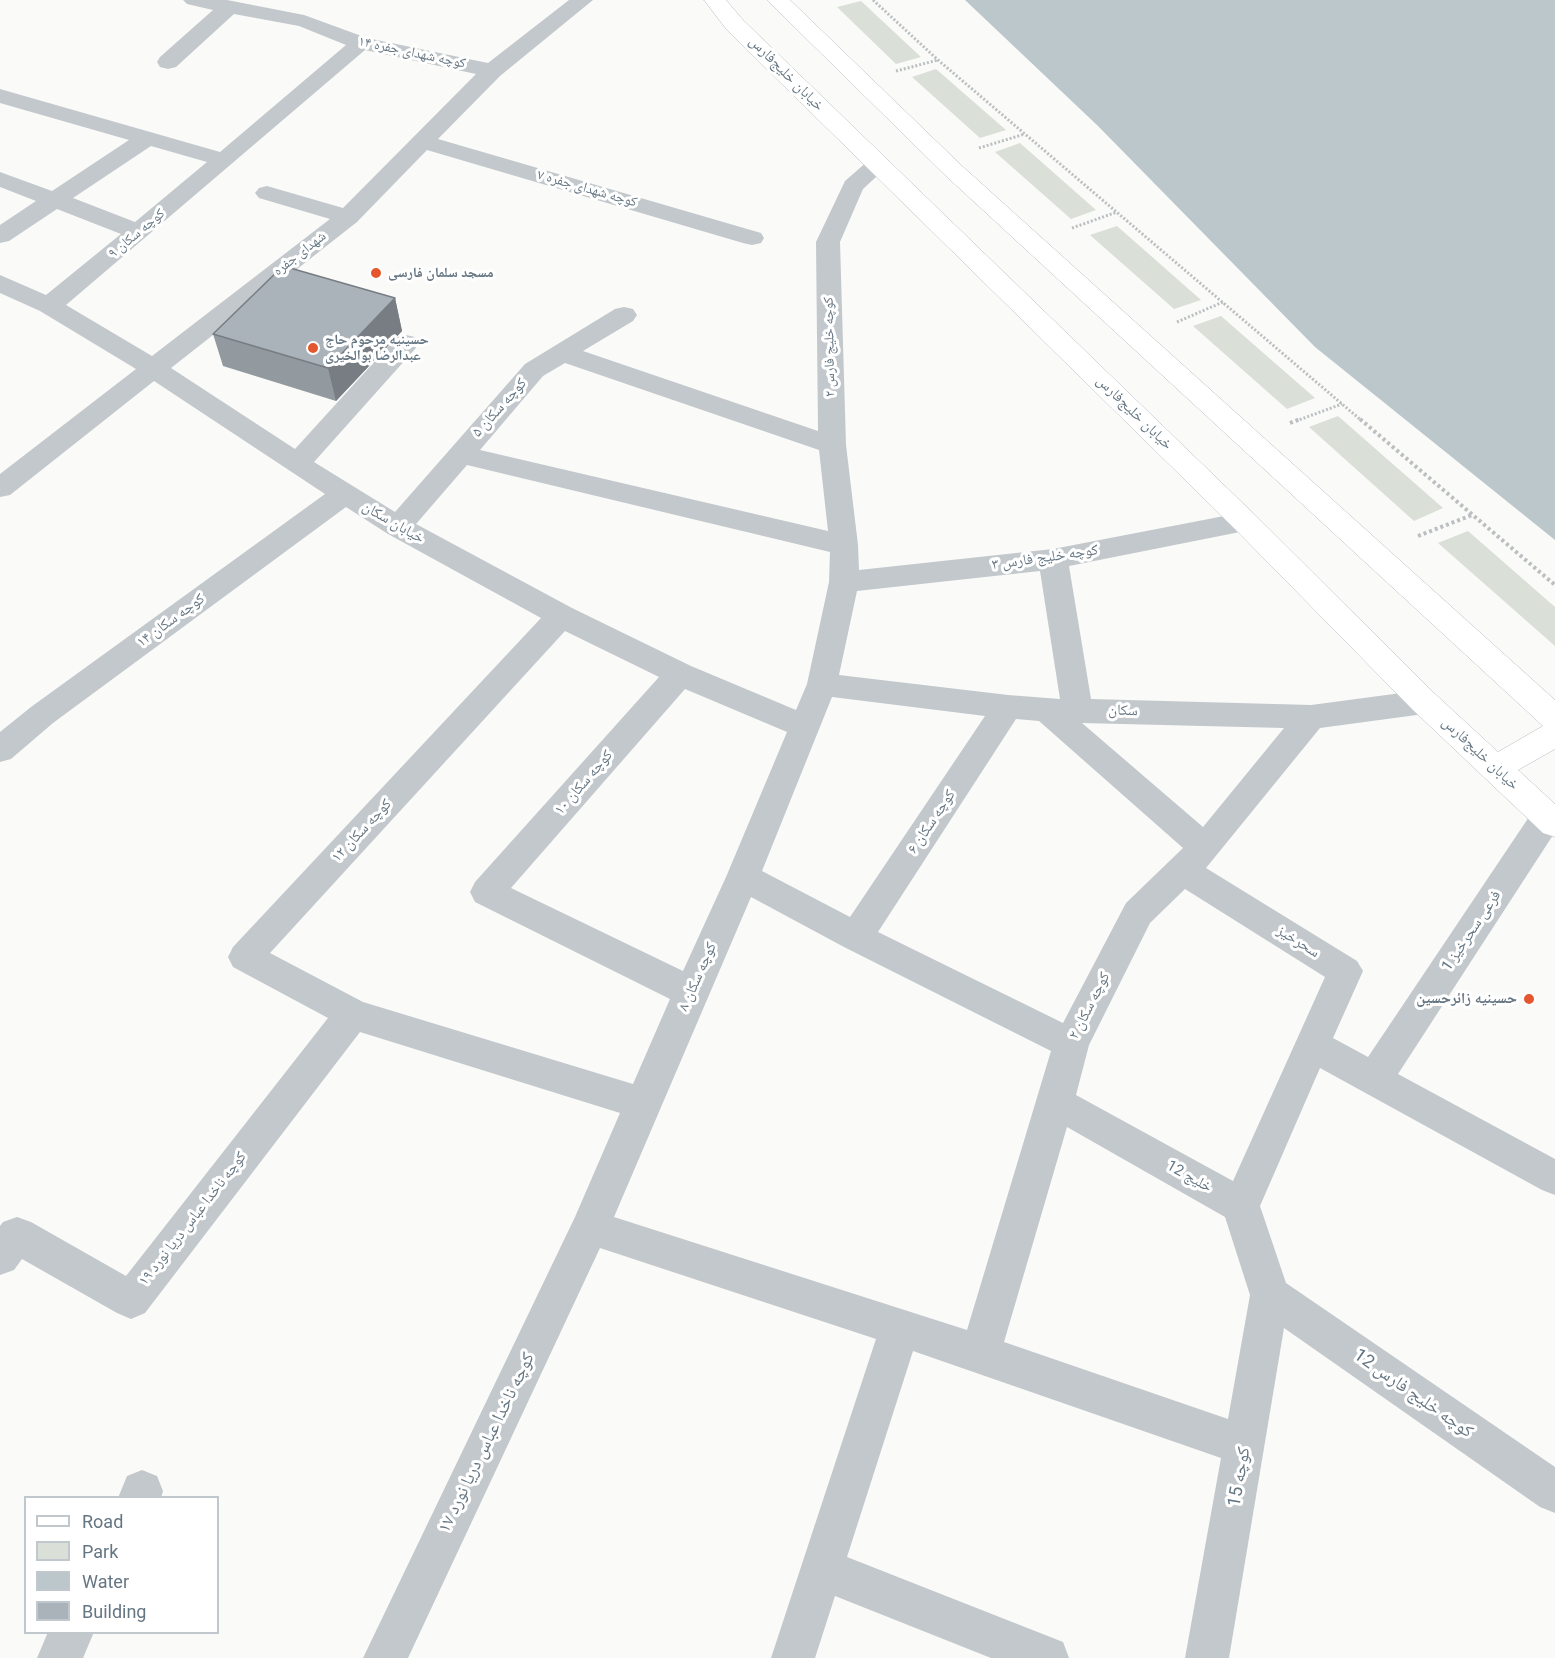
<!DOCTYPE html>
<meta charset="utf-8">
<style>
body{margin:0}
#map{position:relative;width:1555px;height:1658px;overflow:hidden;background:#fafaf8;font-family:Roboto,sans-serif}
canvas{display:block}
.legend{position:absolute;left:24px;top:1496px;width:195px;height:138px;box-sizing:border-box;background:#fff;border:2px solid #c1c8cd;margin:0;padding:8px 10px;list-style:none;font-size:18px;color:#657683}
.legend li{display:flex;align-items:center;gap:12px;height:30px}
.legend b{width:30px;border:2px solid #c1c8cd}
</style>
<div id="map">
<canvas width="1555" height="1658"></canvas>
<ul class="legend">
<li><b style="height:8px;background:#fff"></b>Road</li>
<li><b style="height:16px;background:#dadfd7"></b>Park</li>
<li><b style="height:16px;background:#bbc7cb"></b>Water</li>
<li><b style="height:16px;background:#aab3b9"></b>Building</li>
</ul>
</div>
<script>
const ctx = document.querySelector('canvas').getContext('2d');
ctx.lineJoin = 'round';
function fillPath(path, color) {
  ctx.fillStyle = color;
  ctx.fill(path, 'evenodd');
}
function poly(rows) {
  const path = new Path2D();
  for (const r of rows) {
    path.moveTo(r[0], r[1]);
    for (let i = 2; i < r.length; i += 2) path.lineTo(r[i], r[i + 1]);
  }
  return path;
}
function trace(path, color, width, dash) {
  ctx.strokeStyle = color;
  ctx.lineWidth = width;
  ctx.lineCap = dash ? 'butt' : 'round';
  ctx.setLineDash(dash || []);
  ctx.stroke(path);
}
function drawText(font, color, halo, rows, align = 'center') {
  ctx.font = font + ' Roboto,"Noto Naskh Arabic",sans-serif';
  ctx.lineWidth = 6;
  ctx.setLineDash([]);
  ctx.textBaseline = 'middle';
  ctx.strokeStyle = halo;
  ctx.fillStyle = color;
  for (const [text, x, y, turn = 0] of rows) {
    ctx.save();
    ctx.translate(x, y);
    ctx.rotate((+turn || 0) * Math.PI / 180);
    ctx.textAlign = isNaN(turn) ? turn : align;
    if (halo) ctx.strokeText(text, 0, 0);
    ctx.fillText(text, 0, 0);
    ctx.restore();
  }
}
fillPath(poly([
 [861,1,921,57,896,64,837,7],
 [936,69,1006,130,980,138,912,77],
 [1020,143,1096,210,1071,219,995,152],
 [1117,226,1201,300,1174,309,1090,235],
 [1221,316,1315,398,1287,409,1193,326],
 [1338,416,1443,508,1414,521,1309,427],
 [1468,531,1555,607,1555,646,1438,543]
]), '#dadfd7');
fillPath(poly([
 [965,0,1555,0,1555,540,1315,347,1098,126]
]), '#bbc7cb');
const major = poly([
 [704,0,726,0,743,20,1255,515,1435,694,1498,752,1543,726,946,176,767,0,790,0,962,166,1555,700,1555,749,1518,770,1555,804,1555,837,1543,833,1413,710,1235,529,727,30,704,0]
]);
trace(major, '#b5babe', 1);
trace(poly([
 [873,0,938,60,1362,421],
 [896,71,938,60],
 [979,148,1025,134],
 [1072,228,1117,212],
 [1177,322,1223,302],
 [1296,421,1342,404]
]), '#bbbfc2', 3, [2, 2]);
trace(poly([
 [1360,419,1555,585],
 [1290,423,1300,419],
 [1418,536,1472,515]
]), '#bbbfc2', 4, [3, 3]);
fillPath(poly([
 [183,0,227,0,304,15,367,38,488,63,569,0,593,0,500,76,438,139,761,233,764,238,761,243,752,245,743,243,427,150,357,222,171,368,295,449,397,337,406,335,415,337,419,343,415,349,314,462,395,512,525,364,615,309,624,307,633,309,637,315,633,321,583,351,818,431,816,242,845,181,869,160,877,158,885,160,889,165,863,189,840,242,846,445,858,545,859,570,1053,549,1245,512,1255,515,1259,522,1255,529,1069,566,1091,699,1311,705,1424,690,1435,694,1440,702,1435,710,1424,714,1320,728,1206,868,1357,961,1363,971,1333,1038,1368,1057,1535,808,1547,804,1555,807,1555,832,1398,1074,1555,1159,1555,1195,1542,1190,1320,1068,1260,1206,1286,1283,1555,1467,1555,1513,1540,1507,1284,1328,1229,1658,1185,1658,1221,1458,913,1351,847,1557,1063,1642,1069,1658,991,1658,835,1596,815,1658,771,1658,876,1339,600,1248,408,1658,363,1658,575,1217,620,1113,360,1032,145,1313,131,1319,117,1313,22,1259,14,1270,0,1275,0,1226,3,1222,17,1217,31,1222,126,1276,328,1018,233,967,228,957,233,947,541,618,388,534,346,507,53,723,11,759,0,762,0,732,31,707,325,494,154,381,10,495,0,497,0,474,136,369,40,311,0,293,0,275,46,295,121,234,57,209,9,241,0,243,0,225,36,201,0,187,0,172,52,191,129,140,0,103,0,89,220,152,346,45,299,26,234,14,176,67,168,69,160,67,157,62,160,57,213,10,187,4,183,0],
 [365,50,476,74,343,208,267,186,259,188,255,193,259,198,330,219,152,356,66,305,365,50],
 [151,146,207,162,135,222,73,198,151,146],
 [565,363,819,450,828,531,480,450,543,376,565,363],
 [467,465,830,552,829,582,807,684,796,710,691,666,572,608,416,524,467,465],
 [1040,571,1060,699,1008,695,839,675,857,591,1040,571],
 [565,631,659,677,475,882,470,892,475,902,670,999,633,1084,363,1002,270,953,565,631],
 [685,689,787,732,726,877,683,971,511,888,685,689],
 [832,697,985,716,850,917,762,871,832,697],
 [1016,719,1039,721,1183,848,1126,903,1063,1023,878,932,1016,719],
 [1082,723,1284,728,1203,827,1082,723],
 [1185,889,1325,977,1233,1181,1076,1095,1089,1045,1150,923,1185,889],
 [751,897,844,947,1051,1051,967,1330,614,1217,751,897],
 [1067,1127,1225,1217,1250,1295,1228,1419,1004,1342,1067,1127],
 [142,1470,157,1476,163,1491,161,1498,118,1498,127,1476,142,1470],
 [48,1632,94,1632,83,1658,37,1658,48,1632]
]), '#c3c8cc');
fillPath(major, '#fff');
fillPath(poly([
 [395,298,402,331,336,401,223,366,213,334]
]), '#929a9f');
fillPath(poly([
 [395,298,402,331,336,401,328,368]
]), '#777d82');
const building = poly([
 [283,266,395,298,328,368,213,334,283,266]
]);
fillPath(building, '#aab3b9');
trace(building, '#777d82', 1.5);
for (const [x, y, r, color] of [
 [376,273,6,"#e4572e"],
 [313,348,6,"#e4572e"],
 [1529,999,6,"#e4572e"]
]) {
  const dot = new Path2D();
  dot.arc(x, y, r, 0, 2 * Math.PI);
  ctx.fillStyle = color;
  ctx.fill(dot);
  trace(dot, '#fff', 2);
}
drawText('14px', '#657683', '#fff', [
 ["کوچه شهدای جفره ۱۴",412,53,12],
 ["کوچه شهدای جفره ۷",587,189,16],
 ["کوچه سکان ۹",137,234,-40],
 ["شهدای جفره",300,254,-38],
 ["کوچه خلیج فارس ۲",830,347,-91]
]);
drawText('bold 14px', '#657683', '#fff', [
 ["مسجد سلمان فارسی",388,273],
 ["حسینیه مرحوم حاج",325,340],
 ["عبدالرضا بوالخیری",325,356]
], 'left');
drawText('15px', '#657683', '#fff', [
 ["خیابان خلیج‌فارس",786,74,45],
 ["کوچه سکان ۵",500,408,-48],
 ["خیابان خلیج‌فارس",1134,413,44],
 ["خیابان سکان",393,523,30],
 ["کوچه خلیج فارس ۳",1045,558,-8],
 ["کوچه سکان ۱۴",171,621,-36],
 ["سکان",1123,711,2],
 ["خیابان خلیج‌فارس",1480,754,43],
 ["کوچه سکان ۱۰",584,783,-49],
 ["کوچه سکان ۶",932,822,-56],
 ["کوچه سکان ۱۲",362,831,-47],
 ["فرعی سحرخیز 1",1472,931,-56],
 ["سحرخیز",1298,942,32],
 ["کوچه سکان ۸",698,977,-66],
 ["کوچه سکان ۲",1090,1006,-63],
 ["خلیج 12",1189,1177,29],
 ["کوچه ناخدا عباس دریا نورد ۱۹",193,1219,-52]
]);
drawText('bold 15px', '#657683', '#fff', [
 ["حسینیه زائرحسین",1517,999]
], 'right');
drawText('18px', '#657683', '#fff', [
 ["کوچه خلیج فارس 12",1413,1394,35],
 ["کوچه ناخدا عباس دریا نورد ۱۷",487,1443,-64],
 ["کوچه 15",1240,1477,-80]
]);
</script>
